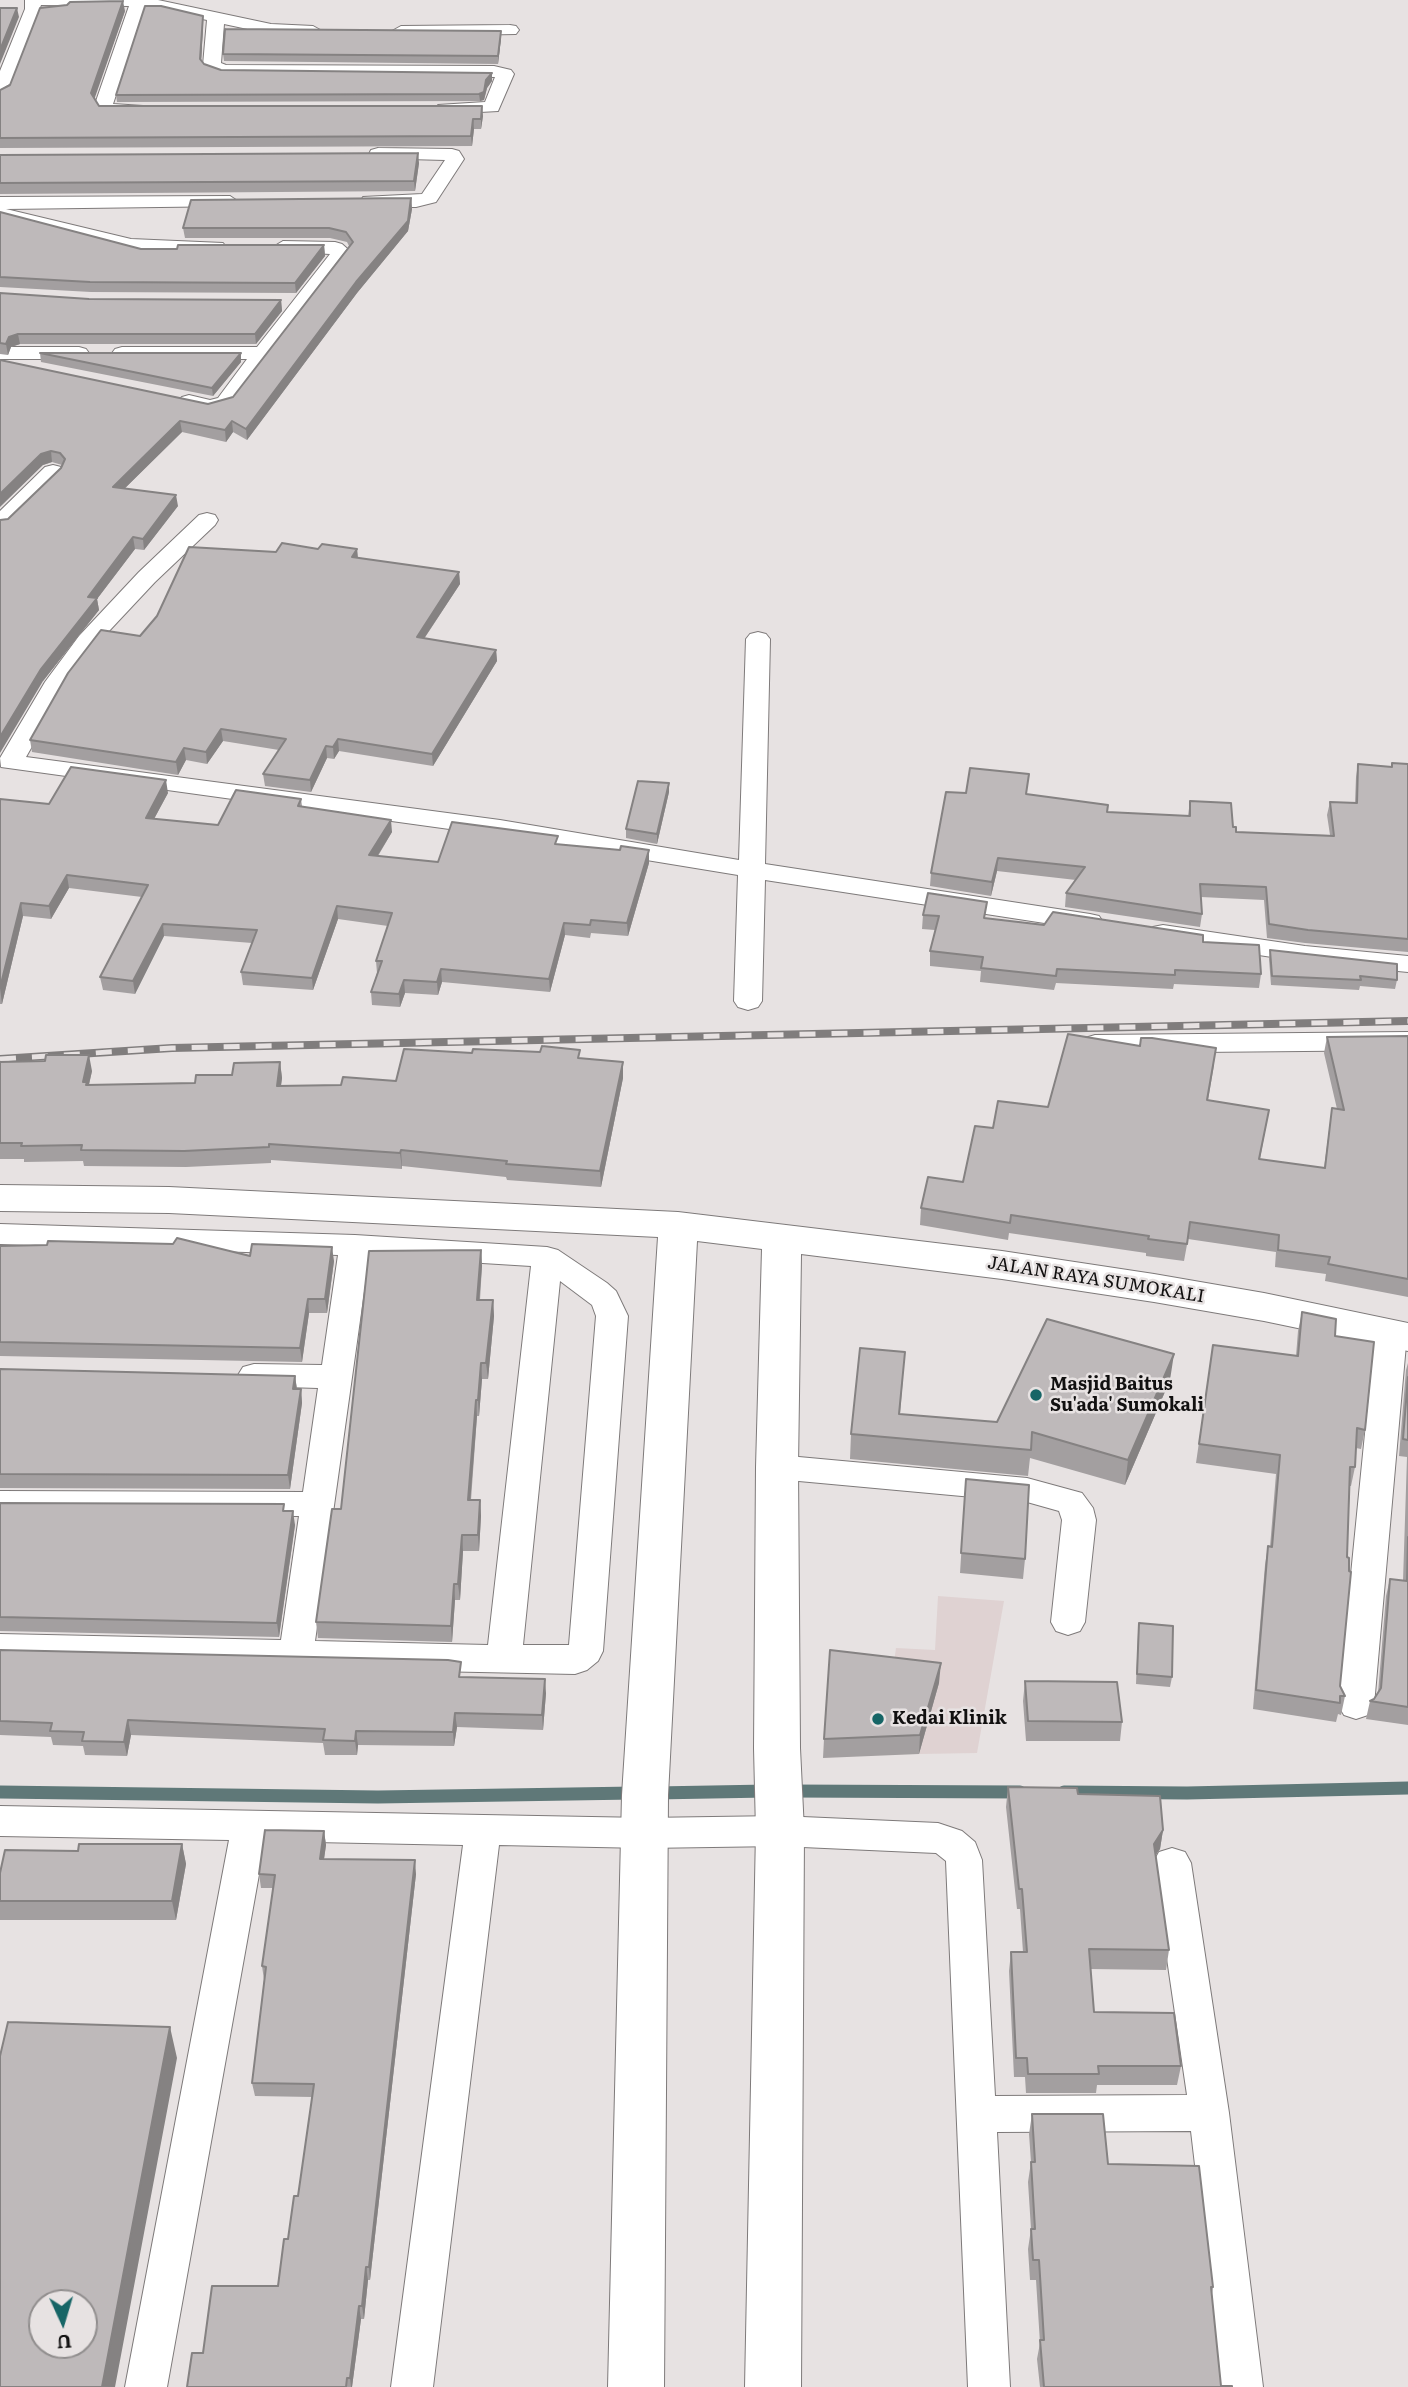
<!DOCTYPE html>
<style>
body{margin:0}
#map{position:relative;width:1408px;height:2387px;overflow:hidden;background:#e7e2e2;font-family:Literata,serif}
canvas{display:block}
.north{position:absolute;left:28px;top:2289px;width:70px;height:70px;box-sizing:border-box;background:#e7e2e2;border:2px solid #918e8e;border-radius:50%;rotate:176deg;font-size:19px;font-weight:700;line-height:28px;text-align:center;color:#111010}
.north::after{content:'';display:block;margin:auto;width:24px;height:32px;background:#166566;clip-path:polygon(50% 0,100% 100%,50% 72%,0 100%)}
</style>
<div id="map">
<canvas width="1408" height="2387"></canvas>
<div class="north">U</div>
</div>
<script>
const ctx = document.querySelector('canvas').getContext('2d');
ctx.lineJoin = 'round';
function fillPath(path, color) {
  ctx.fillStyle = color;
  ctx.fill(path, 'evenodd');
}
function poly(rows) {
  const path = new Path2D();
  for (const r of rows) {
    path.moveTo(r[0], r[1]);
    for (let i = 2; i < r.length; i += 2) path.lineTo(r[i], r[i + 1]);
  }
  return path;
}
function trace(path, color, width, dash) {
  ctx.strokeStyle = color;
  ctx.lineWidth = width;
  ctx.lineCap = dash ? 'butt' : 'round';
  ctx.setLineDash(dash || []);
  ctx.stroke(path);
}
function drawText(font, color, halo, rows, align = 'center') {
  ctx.font = font + ' Literata,serif';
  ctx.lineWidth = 5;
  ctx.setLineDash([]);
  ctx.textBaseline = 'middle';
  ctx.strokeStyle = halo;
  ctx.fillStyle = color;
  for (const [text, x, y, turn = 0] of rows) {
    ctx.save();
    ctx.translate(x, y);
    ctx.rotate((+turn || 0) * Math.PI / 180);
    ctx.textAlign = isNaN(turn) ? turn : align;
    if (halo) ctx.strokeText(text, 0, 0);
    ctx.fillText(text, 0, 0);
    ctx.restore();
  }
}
fillPath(poly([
 [938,1596,1004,1601,977,1753,919,1754,939,1683,892,1677,896,1648,935,1650]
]), '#dfd2d2');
trace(poly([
 [788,1791,1020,1792],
 [0,1792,378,1797,635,1793],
 [1064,1792,1187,1793,1408,1788],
 [655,1793,768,1791]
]), '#5f7878', 13);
const street = poly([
 [25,0,158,0,271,24,313,26,322,31,313,36,271,34,224,24,221,63,226,65,494,66,511,70,514,74,498,111,444,114,438,113,435,109,438,105,485,102,495,77,223,75,206,69,203,65,207,20,145,7,113,104,143,106,152,111,143,116,107,114,101,113,95,104,129,6,41,5,9,94,0,99,0,71,25,9,25,0],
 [510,25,516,26,519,30,516,34,401,36,392,31,401,26,510,25],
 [378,148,452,149,459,151,464,159,436,202,416,207,370,207,361,201,363,197,422,194,445,160,371,158,369,154,371,150,378,148],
 [230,196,239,202,237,206,6,209,131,239,223,243,226,247,216,253,131,251,0,219,0,209,2,209,0,209,0,197,230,196],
 [283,241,335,242,342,244,351,252,232,406,210,412,182,405,178,401,182,397,189,395,210,400,218,398,247,359,122,359,115,357,112,353,115,349,122,347,257,347,330,254,276,251,273,247,283,241],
 [0,347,79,347,86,349,89,353,86,357,79,359,0,359,0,347],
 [53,465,61,467,64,472,61,477,8,528,0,530,0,511,45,467,53,465],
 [207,513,215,515,218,520,215,525,155,582,95,646,68,683,26,757,500,820,739,860,746,639,750,634,758,632,766,634,770,639,765,864,1090,914,1099,916,1103,922,1099,928,1090,930,765,880,762,1001,758,1007,748,1010,738,1007,734,1001,738,875,500,836,1,767,0,758,45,682,79,636,139,572,199,515,207,513],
 [1163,925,1305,946,1408,956,1408,972,1305,962,1153,939,1150,933,1153,927,1163,925],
 [1408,1032,1408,1050,1095,1053,1085,1050,1081,1044,1085,1038,1095,1035,1408,1032],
 [0,1224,355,1235,547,1247,558,1250,607,1283,616,1291,628,1316,603,1651,598,1661,587,1670,575,1674,0,1662,0,1634,281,1640,299,1516,0,1515,0,1491,303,1492,318,1388,254,1386,243,1383,238,1375,243,1367,254,1364,322,1365,338,1255,0,1244,0,1224],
 [369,1256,531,1266,488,1645,315,1641,369,1256],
 [560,1281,592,1305,596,1316,569,1645,523,1645,560,1281],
 [1391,1322,1402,1325,1407,1333,1374,1705,1368,1715,1356,1719,1344,1715,1338,1705,1375,1333,1380,1325,1391,1322],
 [777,1455,1027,1478,1082,1493,1093,1508,1096,1520,1085,1622,1080,1631,1068,1635,1056,1631,1051,1622,1062,1520,1059,1511,1027,1502,777,1479,765,1476,761,1467,765,1458,777,1455],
 [0,1806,645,1818,780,1816,938,1823,962,1831,975,1842,982,1860,995,2096,1187,2095,1153,1863,1159,1852,1172,1848,1185,1852,1191,1863,1229,2113,1263,2387,1221,2387,1191,2131,997,2132,1010,2387,968,2387,946,1861,936,1853,780,1846,645,1848,499,1845,433,2387,391,2387,463,1845,265,1841,167,2387,125,2387,229,1840,0,1836,0,1806]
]);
const secondary = poly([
 [0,1185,169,1187,678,1212,1002,1251,1154,1274,1264,1293,1408,1323,1408,1351,1264,1321,1154,1302,1002,1279,801,1254,798,1467,800,1748,804,1831,801,2387,745,2387,756,1831,754,1748,756,1467,762,1249,697,1241,668,1795,664,2387,608,2387,622,1795,658,1237,169,1213,0,1211,0,1185]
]);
trace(street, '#7e7a7a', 2);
trace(secondary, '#7e7a7a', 2);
fillPath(street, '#fff');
fillPath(secondary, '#fff');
const rail = poly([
 [0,1059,172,1048,1408,1021]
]);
trace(rail, '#807d7d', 8);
trace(rail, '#e7e2e2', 5, [16]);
fillPath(poly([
 [125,11,94,98,99,106,483,116,481,129,474,129,472,146,0,148,0,90],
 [203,24,201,60,204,64,221,70,492,73,492,81,487,88,484,100,480,101,117,102,116,95],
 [501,31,501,38,498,64,224,61,223,54],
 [0,155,419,163,415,191,0,194],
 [411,198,412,209,408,231,357,293,247,440,233,432,226,442,182,432,125,488,178,506,144,550,135,549,97,599,99,610,43,681,8,519,61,468,62,465,52,462,43,465,0,360,208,404,233,397,349,246,347,242,330,238,185,238,183,228],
 [0,212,141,249,324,245,325,256,296,293,91,292,0,287],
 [0,293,89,299,281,300,282,311,256,344,20,344,11,347,8,355,0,354],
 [40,353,241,353,241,362,213,396,41,362],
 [318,549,357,549,358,558,459,572,460,584,424,639,496,650,497,661,433,766,339,751,334,759,327,758,311,792,265,786,263,774,279,750,223,741,207,764,186,760,178,775,32,752,30,740,140,636,276,552],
 [1392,763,1408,764,1408,952,1305,943,1267,938,1264,900,1201,897,1202,914,1200,927,1065,907,1066,893,1076,880,997,871,991,896,930,886,931,873,966,793,1027,795,1108,812,1188,816,1190,801,1233,827,1236,832,1330,835,1327,815,1330,802,1355,803,1356,777,1358,764,1391,767],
 [669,783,669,792,657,844,626,838,626,829],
 [168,793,154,819,218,825,301,799,302,806,392,832,378,856,438,862,558,845,620,850,649,850,649,863,628,936,591,933,590,938,565,935,550,992,442,982,438,995,405,993,400,1007,372,1005,371,992,377,973,376,961,388,926,338,919,313,990,243,985,241,972,252,943,164,936,135,994,103,990,100,977,142,897,69,888,51,919,23,916,2,1004,0,1004,0,799,49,804],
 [923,915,986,918,1203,942,1261,974,1259,988,1174,984,1173,989,1056,983,1054,990,980,982,981,971,930,966,930,951,935,930,922,929],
 [1270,950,1397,980,1395,989,1360,986,1359,990,1271,985,1269,959],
 [1408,1036,1408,1297,1325,1281,1326,1274,1275,1267,1276,1252,1188,1239,1184,1261,1146,1256,1146,1253,1009,1233,1008,1240,920,1225,921,1208,963,1182,993,1128,1048,1107,1214,1065,1208,1100,1269,1110,1260,1159,1324,1168,1332,1108,1337,1109,1324,1053,1327,1037],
 [472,1053,581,1059,623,1078,601,1187,507,1180,506,1177,402,1166,402,1169,271,1160,271,1163,186,1167,84,1166,83,1161,24,1162,24,1159,0,1159,0,1062,92,1071,89,1085,195,1083,232,1075,280,1062,282,1078,281,1085,341,1085,396,1081],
 [0,1246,250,1256,334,1261,327,1313,309,1313,302,1362,0,1356],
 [481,1250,482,1266,480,1300,493,1300,494,1316,488,1379,482,1379,479,1416,477,1416,471,1500,480,1500,481,1516,479,1551,463,1551,460,1600,455,1600,452,1642,318,1638,316,1622,341,1509],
 [1302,1312,1335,1336,1365,1430,1361,1449,1356,1448,1355,1467,1351,1486,1350,1486,1340,1686,1345,1696,1341,1715,1338,1714,1336,1722,1253,1709,1265,1565,1268,1546,1270,1547,1276,1474,1196,1463,1213,1345,1296,1356,1298,1331],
 [1408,1363,1408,1725,1366,1719,1370,1701,1374,1699,1378,1693,1386,1596,1390,1579,1403,1581,1407,1457,1399,1456,1406,1370],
 [0,1369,295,1376,297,1389,301,1389,302,1403,290,1489,0,1488],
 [903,1378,900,1414,997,1422,1170,1380,1125,1485,1030,1458,1028,1476,850,1459,851,1434],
 [966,1479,1025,1559,1023,1579,960,1573],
 [0,1503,285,1511,295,1525,279,1637,0,1631],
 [1139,1623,1172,1677,1170,1687,1136,1684,1138,1633],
 [0,1650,462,1677,546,1693,543,1730,457,1727,454,1746,358,1745,357,1755,325,1755,323,1743,131,1735,127,1756,85,1755,83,1746,53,1745,51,1737,0,1735],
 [1025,1681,1122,1722,1120,1741,1026,1741,1023,1701],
 [939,1683,919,1754,823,1758,824,1739],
 [1008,1787,1078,1794,1163,1830,1160,1849,1155,1856,1169,1950,1166,1970,1090,1969,1094,2012,1181,2066,1177,2085,1097,2085,1096,2093,1026,2093,1025,2077,1014,2077,1009,1971,1011,1952,1023,1952,1020,1909,1017,1909,1006,1807],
 [324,1831,326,1845,324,1859,416,1874,370,2280,368,2280,364,2319,361,2319,352,2387,187,2387,203,2353,278,2286,298,2196,312,2097,255,2096,252,2083,264,1980,262,1966,273,1888,261,1888,259,1874],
 [182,1844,186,1864,176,1920,0,1920,0,1873,78,1851],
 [1032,2114,1108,2164,1213,2287,1212,2294,1221,2386,1232,2387,1040,2387,1037,2359,1040,2343,1036,2280,1030,2280,1028,2249,1031,2229,1028,2182,1031,2162,1029,2134]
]), '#a39fa0');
fillPath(poly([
 [123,1,125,11,93,103,91,93],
 [17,8,19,17,0,64,0,50],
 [203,16,203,24,201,67,200,59],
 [501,31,501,38,498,64,498,56],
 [492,73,492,81,487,88,484,100,480,101,479,94,486,80],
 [482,106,483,116,481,129,481,119],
 [473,119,474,129,472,146,471,136],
 [418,153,419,163,415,191,414,181],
 [411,198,412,209,408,231,357,293,247,440,246,429],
 [324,245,325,256,296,293,295,283],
 [281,300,282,311,256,344,255,334],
 [18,334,20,344,11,347,8,355,6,344,9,337],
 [241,353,241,362,213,396,212,388],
 [180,421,182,432,115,498,113,487],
 [232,421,233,432,226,442,225,430],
 [51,451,52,462,43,465,0,507,0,494,41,454],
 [176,495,178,506,144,550,143,539],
 [133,537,135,549,97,599,99,610,43,681,0,753,0,737,41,669,88,597],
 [357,549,358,561,352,557],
 [459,572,460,584,417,649,417,637],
 [496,650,497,661,433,766,432,754],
 [221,729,223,741,207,764,206,752],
 [338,739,339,751,334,759,333,747],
 [326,746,327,758,311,792,310,780],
 [184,748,186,760,178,775,176,762],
 [166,780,168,793,148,830,146,818],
 [669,783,669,792,657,844,657,834],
 [391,820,392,832,370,868,369,855],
 [649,850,649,863,628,936,627,923],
 [998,858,997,871,991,896,992,882],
 [67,875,69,888,51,919,49,906],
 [21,903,23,916,2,1004,0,988],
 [337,906,338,919,313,990,312,978],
 [564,923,565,935,550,992,549,979],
 [163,924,164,936,135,994,133,981],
 [441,969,442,982,438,995,437,982],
 [404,980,405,993,400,1007,399,994],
 [89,1055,92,1071,88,1088,83,1082],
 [280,1062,282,1078,279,1101,277,1086],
 [623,1062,623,1078,601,1187,600,1171],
 [401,1150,402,1166,402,1169,400,1153],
 [332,1247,334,1261,327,1313,325,1299],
 [481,1250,482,1266,478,1316,477,1300],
 [308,1299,309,1313,302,1362,300,1348],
 [493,1300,494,1316,488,1379,486,1363],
 [1174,1354,1170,1380,1125,1485,1128,1460],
 [481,1363,482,1379,479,1416,478,1400],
 [295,1376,297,1390,293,1389],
 [301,1389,302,1403,290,1489,288,1475],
 [476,1400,477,1416,469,1516,468,1500],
 [480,1500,481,1516,479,1551,478,1535],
 [293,1511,295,1525,279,1637,277,1623],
 [462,1535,463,1551,460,1600,458,1584],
 [454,1584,455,1600,452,1642,451,1626],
 [941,1663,939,1683,919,1754,920,1735],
 [545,1679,546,1693,543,1730,542,1715],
 [455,1713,457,1727,454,1746,453,1732],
 [128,1720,131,1735,127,1756,124,1742],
 [356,1731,358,1745,357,1755,355,1741],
 [1163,1830,1160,1849,1150,1863,1154,1844],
 [324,1831,326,1845,322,1873,320,1859],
 [182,1844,186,1864,176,1920,172,1901],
 [415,1860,416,1874,370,2280,369,2267],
 [170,2027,177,2058,115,2387,102,2387],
 [366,2267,368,2280,364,2319,362,2306],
 [359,2306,361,2319,352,2387,351,2387,350,2378]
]), '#858282');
const building = poly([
 [123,1,91,93,99,106,482,106,481,119,473,119,471,136,0,138,0,90,10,85,40,8,67,5,70,2,123,1],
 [145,6,161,6,203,16,200,59,204,64,221,70,492,73,486,80,484,92,479,94,116,95,145,6],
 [0,8,17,8,0,50,0,8],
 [225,29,501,31,498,56,223,54,225,29],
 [418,153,414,181,0,183,0,155,418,153],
 [411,198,408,221,356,282,246,429,232,421,225,430,180,421,113,487,176,495,143,539,133,537,88,597,97,598,41,669,0,737,0,520,8,519,61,468,65,459,60,453,51,451,41,454,0,494,0,360,208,404,233,397,353,242,346,232,329,228,183,228,191,200,411,198],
 [0,212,141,249,177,249,178,245,324,245,295,283,90,282,0,277,0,212],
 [0,293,89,299,281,300,255,334,18,334,9,337,6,344,0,343,0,293],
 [40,353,241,353,212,388,40,353],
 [282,543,318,549,322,544,357,549,352,557,459,572,417,637,496,650,432,754,338,739,333,747,326,746,310,780,263,774,286,739,221,729,206,752,184,748,176,762,30,740,68,673,101,630,140,636,157,616,189,547,276,552,282,543],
 [1392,763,1408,764,1408,939,1308,930,1269,924,1266,887,1200,884,1202,914,1066,893,1085,867,998,858,992,882,931,873,946,792,966,793,970,768,1029,774,1026,794,1108,805,1107,812,1190,816,1190,801,1231,803,1233,827,1236,827,1236,832,1334,836,1330,802,1357,803,1358,764,1392,767,1392,763],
 [71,767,166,780,146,818,218,825,236,790,301,799,298,806,391,820,369,855,438,862,452,822,558,836,555,844,620,850,621,846,649,850,627,923,591,920,590,925,564,923,549,979,441,969,437,982,404,980,399,994,371,992,382,961,376,961,392,913,337,906,312,978,241,972,257,930,163,924,133,981,100,977,148,885,67,875,49,906,21,903,0,988,0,799,49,804,71,767],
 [638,781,669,783,657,834,626,829,638,781],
 [928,893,987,902,984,918,1044,925,1053,912,1203,935,1203,942,1259,945,1261,974,1175,970,1175,975,1057,969,1056,976,981,968,983,957,930,951,939,916,923,915,928,893],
 [1270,950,1397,964,1397,980,1360,976,1361,980,1272,976,1270,950],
 [1068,1034,1140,1046,1141,1038,1152,1038,1216,1048,1207,1100,1269,1110,1259,1159,1325,1168,1332,1108,1344,1110,1327,1037,1408,1036,1408,1279,1328,1264,1330,1257,1278,1250,1279,1235,1190,1222,1187,1244,1148,1239,1149,1236,1011,1215,1010,1223,921,1208,928,1177,963,1182,975,1126,993,1128,998,1101,1048,1107,1068,1034],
 [542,1046,580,1050,578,1058,623,1062,600,1171,506,1164,507,1161,401,1150,400,1153,269,1144,269,1147,184,1151,81,1150,82,1145,21,1146,22,1143,0,1143,0,1062,45,1061,46,1055,89,1055,83,1082,87,1082,86,1085,195,1083,196,1075,232,1075,234,1063,280,1062,277,1086,341,1085,343,1077,396,1081,404,1049,472,1053,473,1049,540,1052,542,1046],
 [177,1238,250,1256,252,1244,332,1247,325,1299,308,1299,300,1348,0,1342,0,1246,47,1245,48,1241,173,1244,177,1238],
 [481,1250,477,1300,493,1300,486,1363,481,1363,478,1400,476,1400,468,1500,480,1500,478,1535,462,1535,458,1584,454,1584,451,1626,316,1622,332,1509,341,1509,369,1251,481,1250],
 [1302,1312,1336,1319,1335,1336,1374,1342,1365,1430,1357,1428,1355,1467,1350,1467,1347,1557,1349,1558,1349,1571,1351,1572,1340,1686,1345,1696,1340,1696,1340,1703,1256,1690,1268,1546,1272,1547,1280,1455,1199,1444,1213,1345,1298,1356,1302,1312],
 [1047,1319,1174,1354,1128,1460,1032,1432,1031,1450,851,1434,860,1348,905,1352,899,1414,997,1422,1047,1319],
 [0,1369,295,1376,293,1389,301,1389,288,1475,0,1474,0,1369],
 [1408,1377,1408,1440,1403,1439,1408,1377],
 [966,1479,1029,1485,1025,1559,961,1553,966,1479],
 [0,1503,284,1504,283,1511,293,1511,277,1623,0,1617,0,1503],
 [1408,1537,1408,1707,1370,1701,1374,1699,1381,1688,1390,1579,1407,1581,1408,1537],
 [1139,1623,1173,1626,1172,1677,1137,1674,1139,1623],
 [0,1650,448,1660,461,1662,459,1677,545,1679,542,1715,455,1713,453,1732,356,1731,355,1741,323,1740,325,1729,128,1720,124,1742,82,1741,84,1732,50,1731,52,1723,0,1721,0,1650],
 [830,1650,941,1663,920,1735,824,1739,830,1650],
 [1025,1681,1117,1682,1122,1722,1028,1721,1025,1681],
 [1008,1787,1077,1788,1078,1794,1160,1796,1163,1830,1154,1844,1169,1950,1089,1949,1094,2012,1174,2013,1181,2066,1098,2066,1099,2074,1028,2074,1027,2058,1016,2058,1011,1952,1027,1952,1022,1889,1019,1889,1008,1787],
 [265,1830,324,1831,320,1859,415,1860,369,2267,366,2267,362,2306,359,2306,350,2378,347,2378,346,2387,187,2387,192,2353,203,2353,212,2286,278,2286,284,2239,288,2239,294,2196,298,2196,314,2084,252,2083,266,1967,262,1966,275,1875,259,1874,265,1830],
 [79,1844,182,1844,172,1901,0,1901,0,1873,5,1850,78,1851,79,1844],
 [8,2022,170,2027,102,2387,0,2387,0,2056,8,2022],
 [42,2303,84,2303,84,2345,42,2345,42,2303],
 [1032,2114,1103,2114,1108,2164,1199,2166,1213,2287,1211,2287,1221,2386,1232,2386,1232,2387,1044,2387,1040,2340,1044,2340,1039,2260,1033,2260,1031,2229,1035,2229,1031,2162,1035,2162,1032,2114]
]);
fillPath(building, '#beb9ba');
trace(building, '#858282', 2);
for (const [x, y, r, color] of [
 [1036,1395,7,"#166566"],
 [878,1719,7,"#166566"]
]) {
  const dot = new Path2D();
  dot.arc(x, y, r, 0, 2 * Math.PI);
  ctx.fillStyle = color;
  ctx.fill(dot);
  trace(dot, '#e7e2e2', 2.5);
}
drawText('18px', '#111010', '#e7e2e2', [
 ["JALAN RAYA SUMOKALI",1096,1280,9]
]);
drawText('bold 18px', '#111010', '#e7e2e2', [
 ["Masjid Baitus",1050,1385],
 ["Su'ada' Sumokali",1050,1406],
 ["Kedai Klinik",892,1719]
], 'left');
</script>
